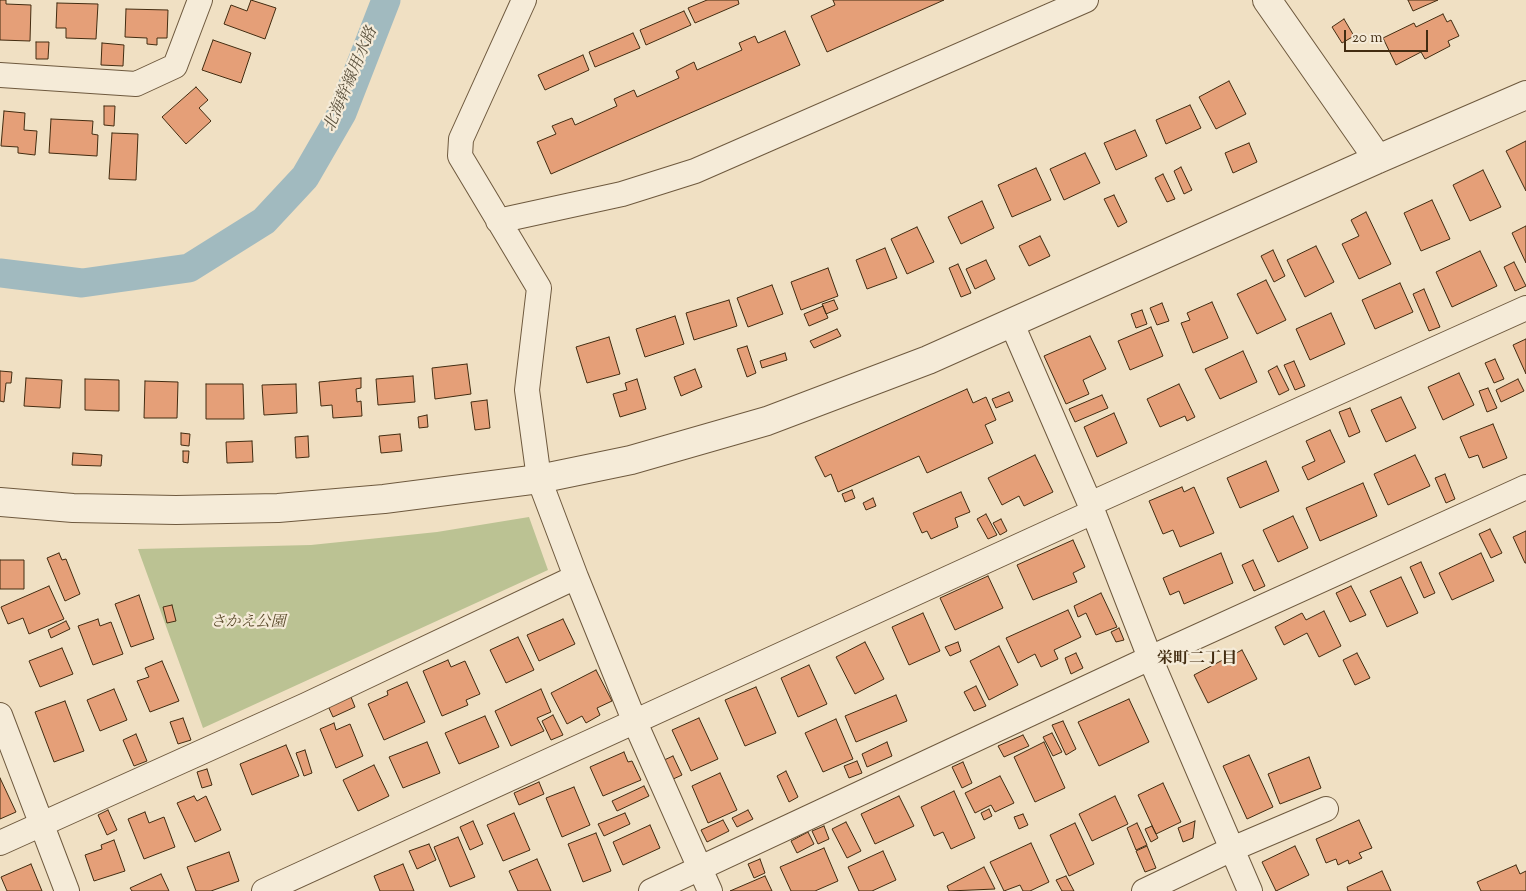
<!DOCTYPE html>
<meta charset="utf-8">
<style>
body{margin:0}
#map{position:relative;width:1526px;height:891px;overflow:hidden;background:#f0e0c3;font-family:"Sorts Mill Goudy",serif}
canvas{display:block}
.scale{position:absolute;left:1344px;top:30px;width:84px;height:22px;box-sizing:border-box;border:2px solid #422c11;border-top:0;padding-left:6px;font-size:15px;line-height:18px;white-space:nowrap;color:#422c11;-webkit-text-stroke:4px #f5ebd8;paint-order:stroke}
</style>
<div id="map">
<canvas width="1526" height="891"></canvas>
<div class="scale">20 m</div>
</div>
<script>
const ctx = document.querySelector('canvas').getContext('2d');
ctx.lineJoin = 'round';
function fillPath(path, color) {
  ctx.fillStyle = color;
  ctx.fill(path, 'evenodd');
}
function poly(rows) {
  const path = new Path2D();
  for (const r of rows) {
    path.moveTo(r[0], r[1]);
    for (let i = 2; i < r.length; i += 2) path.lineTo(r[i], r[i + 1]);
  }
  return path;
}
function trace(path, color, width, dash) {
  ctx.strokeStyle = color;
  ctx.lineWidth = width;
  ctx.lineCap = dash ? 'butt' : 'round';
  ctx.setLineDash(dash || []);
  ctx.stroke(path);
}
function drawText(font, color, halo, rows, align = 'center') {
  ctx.font = font + ' "Sorts Mill Goudy","Noto Serif JP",serif';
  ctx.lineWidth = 4.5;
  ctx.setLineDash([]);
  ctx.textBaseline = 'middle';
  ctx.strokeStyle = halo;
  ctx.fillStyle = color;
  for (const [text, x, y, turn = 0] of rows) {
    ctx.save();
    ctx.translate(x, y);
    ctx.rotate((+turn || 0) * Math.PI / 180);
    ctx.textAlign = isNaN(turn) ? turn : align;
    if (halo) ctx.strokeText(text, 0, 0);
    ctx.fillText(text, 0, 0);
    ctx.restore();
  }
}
fillPath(poly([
 [529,517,548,570,203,728,138,549,311,545,437,532]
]), '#bbc293');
trace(poly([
 [0,273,82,283,189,268,264,221,305,177,342,113,386,0]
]), '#a1babf', 29);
const building = poly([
 [0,0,6,0,6,4,31,5,30,41,0,40,0,0],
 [251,0,276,8,265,39,224,24,231,5,247,11,251,0],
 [707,0,738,0,739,4,695,23,688,8,707,0],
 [833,0,944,0,827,52,811,16,835,5,833,0],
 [1408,0,1438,0,1413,11,1408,0],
 [57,3,98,4,96,39,66,38,66,28,56,28,57,3],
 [126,9,168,10,167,38,157,38,157,45,147,44,147,38,125,37,126,9],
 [684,11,691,25,646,45,640,30,684,11],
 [1443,14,1447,22,1451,20,1459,36,1448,41,1450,46,1425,59,1421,52,1396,65,1383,38,1414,23,1416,27,1443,14],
 [1344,19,1354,36,1342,43,1332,27,1344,19],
 [785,31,800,65,551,174,537,142,556,134,552,126,572,118,575,125,617,106,614,99,634,90,637,97,679,78,676,71,694,62,697,70,742,50,739,43,755,36,758,43,785,31],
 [633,33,640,48,595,67,589,52,633,33],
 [213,40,251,53,241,83,202,70,213,40],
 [36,42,49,42,48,59,36,59,36,42],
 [102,43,124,45,123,66,101,65,102,43],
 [583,55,589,70,545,90,538,75,583,55],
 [1229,81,1246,114,1216,129,1199,97,1229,81],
 [196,87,208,100,199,108,211,121,186,144,162,117,196,87],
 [1190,105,1201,128,1166,144,1156,120,1190,105],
 [104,106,115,106,114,126,104,125,104,106],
 [4,111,25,113,24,130,37,131,35,155,18,153,18,147,1,146,4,111],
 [51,119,93,121,92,134,98,135,97,156,49,153,51,119],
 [1135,130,1147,156,1116,170,1104,143,1135,130],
 [112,133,138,134,136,180,109,179,112,133],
 [1526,141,1526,191,1506,151,1526,141],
 [1249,143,1257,162,1233,173,1225,153,1249,143],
 [1085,153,1100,183,1064,200,1050,169,1085,153],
 [1181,167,1192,190,1184,194,1174,171,1181,167],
 [1036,168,1051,200,1012,217,998,185,1036,168],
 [1483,170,1501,207,1470,221,1453,185,1483,170],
 [1163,174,1175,199,1167,202,1155,178,1163,174],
 [1114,195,1127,222,1118,227,1104,199,1114,195],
 [1432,200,1450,239,1421,251,1404,213,1432,200],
 [982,201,994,228,961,244,948,217,982,201],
 [1366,212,1391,264,1359,279,1342,244,1359,236,1351,220,1366,212],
 [1526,226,1526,263,1512,233,1526,226],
 [917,227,934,262,907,274,891,239,917,227],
 [1040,236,1050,256,1029,266,1019,246,1040,236],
 [1316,246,1334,282,1305,297,1287,260,1316,246],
 [885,248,897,278,867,289,856,260,885,248],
 [1273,250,1285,276,1274,282,1261,256,1273,250],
 [1480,251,1497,286,1452,307,1436,272,1480,251],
 [986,260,995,279,975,289,966,269,986,260],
 [1514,262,1526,286,1515,291,1504,267,1514,262],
 [958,264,971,293,961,297,949,268,958,264],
 [828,268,838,296,801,310,791,282,828,268],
 [1266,280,1286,320,1257,334,1237,294,1266,280],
 [1400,283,1413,312,1375,329,1362,300,1400,283],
 [772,285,783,314,748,327,737,298,772,285],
 [1424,289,1440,327,1429,331,1413,294,1424,289],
 [729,300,737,326,694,340,686,313,729,300],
 [834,300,838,309,826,314,822,304,834,300],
 [1212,302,1228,338,1193,353,1181,323,1190,320,1187,313,1212,302],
 [1162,303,1169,321,1157,325,1150,308,1162,303],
 [823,306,828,318,809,326,804,314,823,306],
 [1142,310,1147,324,1136,328,1131,314,1142,310],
 [1331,313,1345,344,1310,360,1296,329,1331,313],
 [675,316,684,344,645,357,636,329,675,316],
 [1151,327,1163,356,1130,370,1118,341,1151,327],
 [837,329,841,336,814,348,810,341,837,329],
 [1090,336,1106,369,1083,380,1089,394,1066,404,1044,356,1090,336],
 [609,337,620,374,587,383,576,347,609,337],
 [1526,339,1526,374,1513,345,1526,339],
 [747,346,756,373,747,377,737,349,747,346],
 [1243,351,1257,382,1220,399,1205,369,1243,351],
 [785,353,787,360,762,368,760,361,785,353],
 [1495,359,1504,379,1494,383,1485,363,1495,359],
 [1294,361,1305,386,1295,390,1284,365,1294,361],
 [467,364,471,394,435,399,432,368,467,364],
 [1277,366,1289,390,1279,395,1268,371,1277,366],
 [695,369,702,387,681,396,674,377,695,369],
 [0,371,12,372,11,383,6,383,4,402,0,401,0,371],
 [1459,373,1474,405,1443,420,1428,387,1459,373],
 [413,376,415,402,378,405,376,379,413,376],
 [26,378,62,380,60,408,24,406,26,378],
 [361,378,361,388,356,389,357,402,361,401,362,416,333,418,332,405,321,406,319,382,361,378],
 [85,379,119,380,119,411,85,410,85,379],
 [637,379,646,409,620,417,613,394,627,390,625,383,637,379],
 [1518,379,1524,391,1501,402,1496,390,1518,379],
 [145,381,178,382,177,418,144,418,145,381],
 [206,384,243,384,244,419,206,419,206,384],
 [296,384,297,413,264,415,262,385,296,384],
 [1179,384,1195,417,1187,421,1185,416,1160,427,1147,399,1179,384],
 [1488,388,1497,408,1487,412,1479,391,1488,388],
 [967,389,973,403,986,397,996,420,985,425,993,443,927,473,919,456,838,492,831,474,825,477,815,457,967,389],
 [1009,392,1013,401,996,408,992,399,1009,392],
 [1102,395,1108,408,1075,422,1069,409,1102,395],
 [1401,397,1416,428,1386,442,1371,410,1401,397],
 [487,400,490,428,475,430,471,402,487,400],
 [1350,408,1360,432,1349,437,1339,412,1350,408],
 [1114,413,1127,443,1097,457,1084,427,1114,413],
 [427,415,428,427,419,428,418,417,427,415],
 [1493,424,1507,458,1483,468,1478,455,1469,458,1460,437,1493,424],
 [1330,430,1345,462,1308,480,1302,467,1315,461,1306,441,1330,430],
 [181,433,190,434,189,446,181,445,181,433],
 [400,434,402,451,381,453,379,436,400,434],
 [308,436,309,457,296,458,295,437,308,436],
 [252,441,253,462,227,463,226,442,252,441],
 [183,451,189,451,188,463,183,462,183,451],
 [73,453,102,455,101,466,72,465,73,453],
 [1035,455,1053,492,1024,506,1019,496,1002,505,988,478,1035,455],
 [1415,455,1430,486,1388,505,1374,474,1415,455],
 [1266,461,1279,491,1240,508,1227,478,1266,461],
 [1445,474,1455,499,1446,503,1435,478,1445,474],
 [1363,483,1377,516,1320,541,1306,508,1363,483],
 [1182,487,1184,492,1194,487,1214,533,1180,547,1173,530,1163,534,1149,501,1182,487],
 [852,490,855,498,845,502,842,494,852,490],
 [961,492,970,512,955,518,958,527,931,539,927,531,922,533,913,513,961,492],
 [873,498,876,506,866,510,863,503,873,498],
 [986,514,997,535,988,539,977,519,986,514],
 [1293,516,1308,548,1278,562,1263,530,1293,516],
 [1001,519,1007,531,1000,535,993,523,1001,519],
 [1490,529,1502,553,1491,558,1479,534,1490,529],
 [1526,531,1526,563,1525,563,1513,537,1526,531],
 [1073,540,1085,567,1073,573,1077,582,1033,600,1017,565,1073,540],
 [59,553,62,560,66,559,80,594,65,601,47,558,59,553],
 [1221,553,1233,583,1184,604,1179,591,1170,595,1163,578,1221,553],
 [1481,553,1494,581,1452,600,1439,573,1481,553],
 [0,560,24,560,24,589,0,589,0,560],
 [1253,560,1265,586,1254,591,1242,565,1253,560],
 [1421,562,1435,593,1424,598,1410,567,1421,562],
 [988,576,1003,608,955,630,940,598,988,576],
 [1401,577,1418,613,1387,627,1370,591,1401,577],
 [49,586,64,619,29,634,23,618,8,624,1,607,49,586],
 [1351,586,1366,615,1350,622,1336,593,1351,586],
 [1101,593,1117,627,1096,635,1086,613,1078,617,1074,606,1101,593],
 [139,595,154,639,131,647,115,604,139,595],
 [172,605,176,621,167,623,163,607,172,605],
 [1068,610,1081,637,1054,650,1058,659,1041,667,1035,654,1018,663,1006,638,1068,610],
 [1324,611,1341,646,1319,657,1307,633,1284,645,1275,627,1302,613,1306,620,1324,611],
 [923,613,940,651,909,665,892,627,923,613],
 [98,619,100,626,111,622,123,654,93,665,78,626,98,619],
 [563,619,575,644,539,661,527,635,563,619],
 [66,621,70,629,51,638,48,630,66,621],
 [1119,628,1124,640,1116,642,1111,632,1119,628],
 [518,637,534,670,506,683,490,650,518,637],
 [865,642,884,679,855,694,836,657,865,642],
 [958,642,961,651,950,656,945,647,958,642],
 [999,646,1018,685,989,700,970,661,999,646],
 [62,648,73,674,40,687,29,661,62,648],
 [1242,650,1257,679,1208,703,1194,675,1242,650],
 [1076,653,1083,668,1071,674,1065,658,1076,653],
 [1357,653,1370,678,1355,685,1343,660,1357,653],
 [448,660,451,667,465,661,480,694,466,700,468,705,442,716,423,671,448,660],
 [162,661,179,701,150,712,137,681,149,677,145,668,162,661],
 [809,665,827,704,798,717,781,678,809,665],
 [596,670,612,701,597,708,600,715,586,723,582,716,567,724,551,693,596,670],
 [407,682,425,722,384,740,368,704,388,695,387,691,407,682],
 [976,686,986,706,974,711,964,692,976,686],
 [756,687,776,733,745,746,725,700,756,687],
 [114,689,127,720,100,731,87,700,114,689],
 [541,689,551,712,537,718,544,731,511,746,495,711,541,689],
 [896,695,907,721,856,742,845,716,896,695],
 [351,697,355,707,333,717,328,706,351,697],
 [1129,699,1149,742,1099,766,1078,722,1129,699],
 [65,701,84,751,54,762,35,712,65,701],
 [553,715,563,735,551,740,542,721,553,715],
 [485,716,499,747,459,764,445,733,485,716],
 [183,718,191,740,178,744,170,722,183,718],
 [699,718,718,759,691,771,672,730,699,718],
 [836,719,853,759,823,772,805,733,836,719],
 [1063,721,1076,749,1066,755,1052,725,1063,721],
 [334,723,336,730,350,724,363,756,336,768,320,729,334,723],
 [1052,733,1062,752,1053,756,1043,737,1052,733],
 [136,734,147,761,134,766,123,740,136,734],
 [1023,735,1029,746,1004,757,998,746,1023,735],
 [427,742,440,773,403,788,389,757,427,742],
 [887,742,892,756,867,767,862,754,887,742],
 [1044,742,1065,788,1035,802,1014,757,1044,742],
 [286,745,299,776,252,795,240,764,286,745],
 [305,750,312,773,304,776,296,753,305,750],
 [624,752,628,762,632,761,641,780,603,796,590,767,624,752],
 [1249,755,1273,807,1247,819,1223,766,1249,755],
 [673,756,682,775,671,780,662,761,673,756],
 [1309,757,1321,788,1280,804,1268,774,1309,757],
 [857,761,862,773,849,778,844,766,857,761],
 [963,762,972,783,962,788,952,767,963,762],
 [374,765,389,796,358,811,343,780,374,765],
 [207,769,212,785,202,788,197,772,207,769],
 [786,771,798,797,789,802,777,776,786,771],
 [720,773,737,810,708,823,692,786,720,773],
 [1000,776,1014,803,995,812,991,805,975,813,965,793,1000,776],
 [0,778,16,812,0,819,0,778],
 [539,782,544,794,519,805,514,793,539,782],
 [1163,783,1181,822,1156,834,1138,795,1163,783],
 [644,786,649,796,617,811,612,801,644,786],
 [574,787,590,825,562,837,546,798,574,787],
 [954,791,975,838,951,849,943,832,934,836,921,807,954,791],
 [194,796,197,801,206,796,221,830,195,842,177,803,194,796],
 [899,796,914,826,875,844,861,814,899,796],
 [1115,796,1128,824,1092,841,1079,814,1115,796],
 [989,809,992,816,984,820,981,813,989,809],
 [108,810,117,830,107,835,98,815,108,810],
 [748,810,753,819,737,827,732,818,748,810],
 [145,812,149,823,164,817,175,847,144,859,128,819,145,812],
 [514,813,530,850,503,861,487,825,514,813],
 [625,813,630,824,604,836,598,824,625,813],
 [1023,814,1028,825,1019,829,1014,817,1023,814],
 [723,820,729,831,707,842,701,830,723,820],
 [1359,820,1372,848,1359,853,1362,858,1349,864,1348,860,1338,865,1336,859,1326,863,1316,839,1359,820],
 [473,821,483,844,470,850,460,827,473,821],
 [1195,821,1193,838,1183,842,1178,828,1195,821],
 [846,822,861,851,847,858,832,829,846,822],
 [1075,823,1094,864,1069,876,1050,835,1075,823],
 [1137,823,1147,845,1136,850,1127,828,1137,823],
 [650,825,660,848,623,865,613,842,650,825],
 [824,826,829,839,818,844,812,831,824,826],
 [1152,826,1158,838,1151,842,1145,829,1152,826],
 [808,832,814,844,797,853,791,841,808,832],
 [596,833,611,871,583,882,568,844,596,833],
 [458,837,475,877,450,887,434,847,458,837],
 [114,840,125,871,94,881,85,855,102,849,101,845,114,840],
 [1031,843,1049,882,1030,891,1023,891,1020,885,1004,891,990,862,1031,843],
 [429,844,436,860,417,869,409,851,429,844],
 [1147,846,1156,868,1145,872,1136,851,1147,846],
 [1295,846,1309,875,1276,891,1262,862,1295,846],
 [824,848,838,881,815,891,791,891,780,867,824,848],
 [883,851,896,880,872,891,859,891,848,867,883,851],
 [229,852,239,881,211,891,196,891,187,867,229,852],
 [537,859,551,891,518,891,509,871,537,859],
 [760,859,765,873,754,878,748,864,760,859],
 [31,864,42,891,7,891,1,877,31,864],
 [403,864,414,891,380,891,374,876,403,864],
 [1516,865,1520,874,1526,871,1526,891,1481,891,1477,882,1516,865],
 [984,867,995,889,949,891,947,886,984,867],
 [1382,871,1391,891,1348,891,1347,887,1382,871],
 [161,874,169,891,132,891,130,888,161,874],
 [765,876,772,891,730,891,765,876],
 [1066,876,1074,891,1062,891,1056,880,1066,876]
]);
fillPath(building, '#e59f78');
trace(building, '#422c11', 1);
const minor = poly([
 [0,75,136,84,175,66,200,0],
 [498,221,622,194,695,171,1086,0],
 [1012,324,1090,504,1150,658,1250,891],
 [1090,504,1526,308],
 [576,577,634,720,710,891],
 [0,715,67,891],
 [0,843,306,705,576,577,539,479,527,390,539,288,460,156,461,139,524,0],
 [264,891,1093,512],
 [651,891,1150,658,1526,487],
 [1144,891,1232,849,1326,809]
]);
const tertiary = poly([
 [1267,0,1378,159],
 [0,502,73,508,176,510,278,508,384,499,539,479,631,460,767,421,928,360,1378,159,1526,95]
]);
trace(minor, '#6e593e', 26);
trace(tertiary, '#6e593e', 30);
trace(minor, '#f5ebd8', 24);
trace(tertiary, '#f5ebd8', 28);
drawText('italic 15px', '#5a4a2b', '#f5ebd8', [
 ["さかえ公園",248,623]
]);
drawText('italic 16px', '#5a503c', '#f5ebd8', [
 ["北海幹線用水路",352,80,-67]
]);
drawText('bold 16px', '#422c11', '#f5ebd8', [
 ["栄町二丁目",1197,660]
]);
</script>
